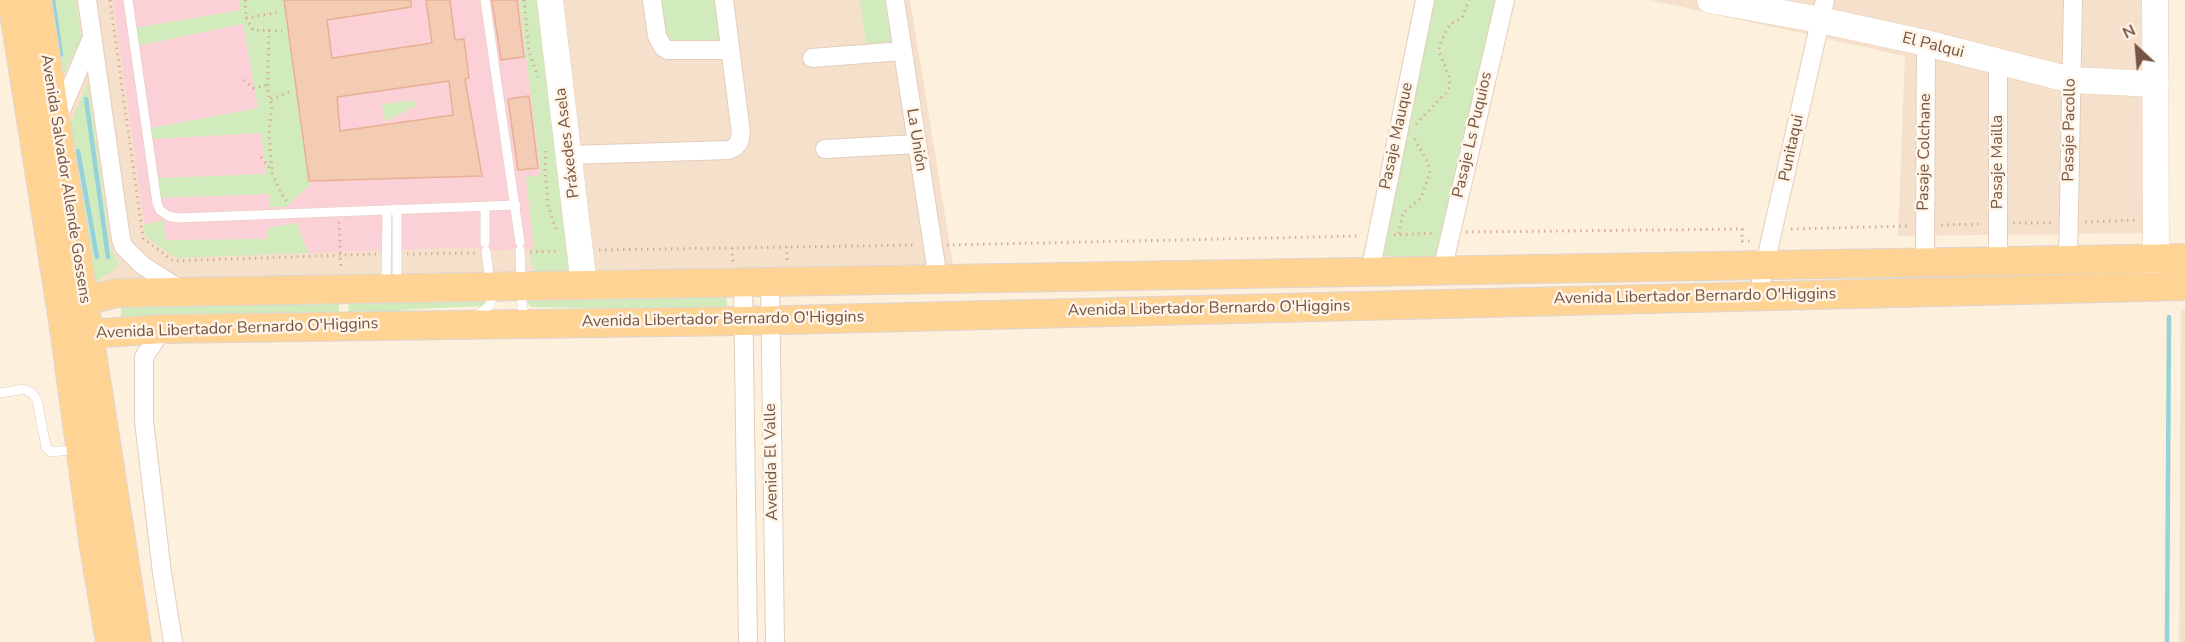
<!DOCTYPE html>
<meta charset="utf-8">
<style>
body{margin:0}
#map{position:relative;width:2185px;height:642px;overflow:hidden;background:#fdf0dd;font-family:"Nunito Sans",sans-serif}
canvas{display:block}
.north{position:absolute;left:2107px;top:18px;width:60px;height:60px;-webkit-text-stroke:4px #fff4e5;paint-order:stroke;rotate:334deg;font-size:16px;font-weight:700;line-height:24px;text-align:center;color:#745445}
.north::after{content:'';display:block;margin:auto;width:21px;height:27px;background:#745445;clip-path:polygon(50% 0,100% 100%,50% 72%,0 100%)}
</style>
<div id="map">
<canvas width="2185" height="642"></canvas>
<div class="north">N</div>
</div>
<script>
const ctx = document.querySelector('canvas').getContext('2d');
ctx.lineJoin = 'round';
function fillPath(path, color) {
  ctx.fillStyle = color;
  ctx.fill(path, 'evenodd');
}
function poly(rows) {
  const path = new Path2D();
  for (const r of rows) {
    path.moveTo(r[0], r[1]);
    for (let i = 2; i < r.length; i += 2) path.lineTo(r[i], r[i + 1]);
  }
  return path;
}
function trace(path, color, width, dash) {
  ctx.strokeStyle = color;
  ctx.lineWidth = width;
  ctx.lineCap = dash ? 'butt' : 'round';
  ctx.setLineDash(dash || []);
  ctx.stroke(path);
}
function drawText(font, color, halo, rows, align = 'center') {
  ctx.font = font + ' "Nunito Sans",sans-serif';
  ctx.lineWidth = 5;
  ctx.setLineDash([]);
  ctx.textBaseline = 'middle';
  ctx.strokeStyle = halo;
  ctx.fillStyle = color;
  for (const [text, x, y, turn = 0] of rows) {
    ctx.save();
    ctx.translate(x, y);
    ctx.rotate((+turn || 0) * Math.PI / 180);
    ctx.textAlign = isNaN(turn) ? turn : align;
    if (halo) ctx.strokeText(text, 0, 0);
    ctx.fillText(text, 0, 0);
    ctx.restore();
  }
}
fillPath(poly([
 [5,0,910,0,954,270,44,292],
 [1650,0,2158,0,2161,233,1898,236,1905,56],
 [2181,309,2185,309,2185,642,2179,642]
]), '#f5e1cb');
fillPath(poly([
 [113,0,519,0,541,175,526,177,533,249,480,251,479,247,175,258,146,236]
]), '#fcd0d7');
fillPath(poly([
 [48,0,76,0,81,39,61,78],
 [239,0,284,0,310,185,286,207,269,207,269,194,159,198,156,178,266,174,261,133,152,139,150,128,258,108,243,24,138,46,134,28,240,10],
 [519,0,540,0,574,266,569,271,541,274,535,271,532,266,529,249,533,249,533,241,526,177,541,175],
 [659,0,718,0,723,44,672,41,663,31],
 [860,0,885,0,891,42,866,45],
 [1428,0,1500,0,1442,259,1368,255],
 [88,82,111,250,119,263,114,270,97,281,93,279,68,130],
 [414,100,415,106,385,122,382,104],
 [163,220,166,240,267,239,268,228,297,223,308,253,175,258,146,236,143,225],
 [726,291,727,310,532,307,528,304,527,298],
 [339,297,339,317,121,323,121,303],
 [348,297,489,297,484,306,415,309,349,317]
]), '#d1ebbc');
trace(poly([
 [53,0,61,55],
 [86,99,108,257],
 [78,151,97,257],
 [2167,642,2169,317]
]), '#97d2da', 4.5);
const building = poly([
 [284,0,411,0,411,7,327,20,332,58,432,43,426,0,450,0,455,40,464,39,469,78,465,79,482,176,309,181,284,0],
 [449,81,453,115,340,131,337,97,449,81],
 [492,0,517,0,524,57,501,60,492,0],
 [529,96,538,168,518,170,508,99,529,96]
]);
fillPath(building, '#f4cbb3');
trace(building, '#e8b093', 1.5);
const lane = poly([
 [128,0,157,203,160,210,168,216,178,218,516,205],
 [485,0,520,242],
 [485,207,485,243],
 [520,250,522,308,528,321],
 [386,285,387,210],
 [397,286,397,209],
 [476,316,490,305,492,299,486,251],
 [0,393,24,389,32,393,37,400,46,447,51,452,78,449]
]);
const street = poly([
 [87,0,121,239,124,247,142,265,181,290],
 [652,0,657,36,663,47,668,50,730,50],
 [895,0,938,279],
 [812,58,902,51],
 [57,120,91,40],
 [825,149,917,144],
 [570,155,729,150,735,147,739,142,741,133,724,0],
 [2068,260,2073,0],
 [1998,261,1998,63],
 [1925,262,1926,43],
 [1442,271,1505,0],
 [1370,272,1425,0],
 [770,282,775,642],
 [743,283,748,642],
 [1758,295,1825,0],
 [163,329,144,357,144,421,162,573,173,642]
]);
const secondary = poly([
 [550,0,584,285],
 [1710,0,1820,20,1926,43,2071,80,2156,84],
 [2155,0,2156,271,2158,279]
]);
const primary = poly([
 [12,0,63,321,93,541,110,642],
 [37,0,137,642],
 [63,321,84,301,117,293,2185,258],
 [63,321,89,334,163,329,744,321,2185,286]
]);
trace(lane, '#e3cdbc', 10);
trace(street, '#e3cdbc', 20);
trace(secondary, '#e9ceb9', 27);
trace(primary, '#ded6d2', 30);
trace(poly([
 [110,0,143,238,173,261,376,254],
 [245,0,246,18,253,30,282,31],
 [524,0,529,52,538,77],
 [246,18,279,12],
 [269,30,268,85,268,93,272,105,269,132,272,173,280,191,287,202],
 [244,80,253,88,268,85],
 [271,99,289,92],
 [1416,124,1446,93,1450,86,1449,77,1439,51,1439,46,1450,24,1462,18,1469,0],
 [546,151,545,171,548,205,557,233],
 [261,157,272,172],
 [339,222,341,270],
 [2085,222,2138,220],
 [2013,223,2054,223],
 [1941,225,1982,224],
 [1791,229,1910,226],
 [1466,232,1742,229,1742,241,1753,241],
 [1399,234,1403,213,1421,198,1430,173,1428,162,1414,138],
 [1394,235,1435,233],
 [947,245,1360,236],
 [732,248,733,262],
 [599,250,917,245],
 [530,252,559,251],
 [407,254,475,253],
 [787,260,787,247]
]), '#d8ae97', 3, [1.5, 4.5]);
trace(lane, '#fff', 9);
trace(street, '#fff', 18);
trace(secondary, '#fff', 26);
trace(primary, '#ffd393', 28);
drawText('16px', '#745445', '#fff4e5', [
 ["El Palqui",1933,46,14],
 ["Pasaje Pacollo",2070,130,-89],
 ["Pasaje Ls Puquios",1473,135,-77],
 ["Pasaje Mauque",1397,136,-78],
 ["La Unión",916,140,81],
 ["Práxedes Asela",568,143,-97],
 ["Punitaqui",1792,148,-78],
 ["Pasaje Colchane",1925,152,-89],
 ["Pasaje Mailla",1998,162,-90],
 ["Avenida Salvador Allende Gossens",65,179,81],
 ["Avenida Libertador Bernardo O'Higgins",1695,297,-1],
 ["Avenida Libertador Bernardo O'Higgins",1209,309,-1],
 ["Avenida Libertador Bernardo O'Higgins",723,320,-1],
 ["Avenida Libertador Bernardo O'Higgins",237,329,-2],
 ["Avenida El Valle",772,462,-91]
]);
</script>
